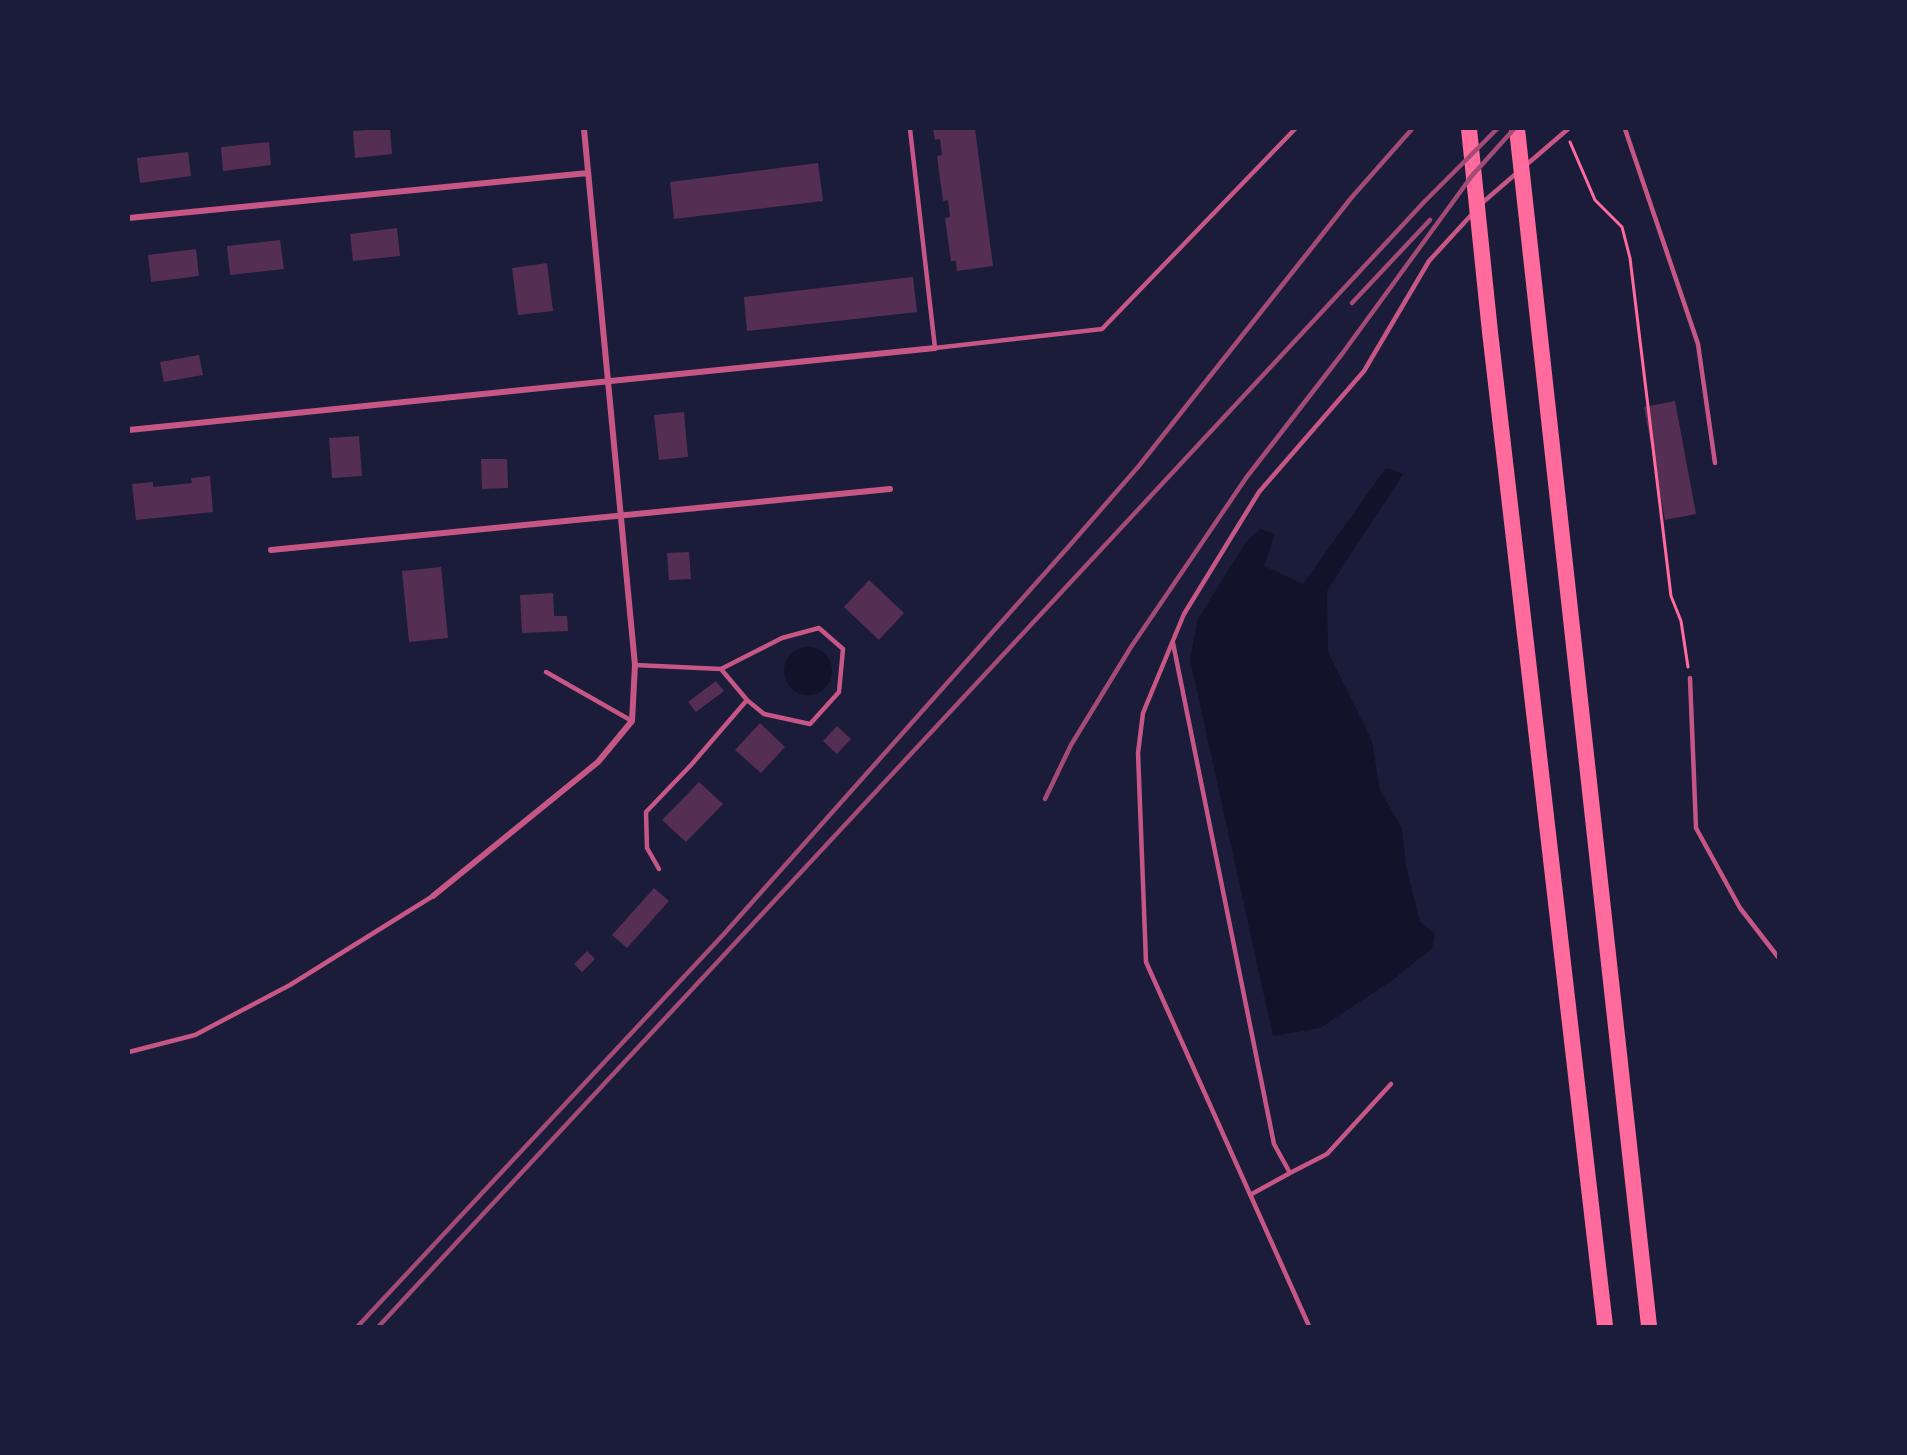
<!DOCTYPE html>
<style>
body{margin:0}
#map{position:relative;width:1907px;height:1455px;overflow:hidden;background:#1b1b3a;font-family:"Open Sans",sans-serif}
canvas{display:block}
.frame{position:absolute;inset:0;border:130px solid #1b1b3a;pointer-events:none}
</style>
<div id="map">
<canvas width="1907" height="1455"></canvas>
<div class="frame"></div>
</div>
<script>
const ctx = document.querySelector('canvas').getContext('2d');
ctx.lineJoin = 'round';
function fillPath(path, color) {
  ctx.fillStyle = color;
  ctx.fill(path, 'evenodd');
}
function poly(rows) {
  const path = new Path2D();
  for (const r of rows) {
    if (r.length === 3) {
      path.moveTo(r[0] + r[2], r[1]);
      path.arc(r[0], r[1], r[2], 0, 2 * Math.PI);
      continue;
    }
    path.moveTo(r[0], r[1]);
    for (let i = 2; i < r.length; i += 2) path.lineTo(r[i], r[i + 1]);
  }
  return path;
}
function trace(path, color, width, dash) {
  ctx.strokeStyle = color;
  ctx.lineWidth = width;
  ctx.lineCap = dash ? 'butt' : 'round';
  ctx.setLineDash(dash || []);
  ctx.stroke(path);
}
fillPath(poly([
 [1386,468,1403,474,1327,591,1328,652,1372,741,1380,791,1402,828,1406,866,1420,922,1435,933,1432,948,1394,979,1320,1028,1273,1036,1190,659,1198,619,1246,542,1260,529,1275,534,1264,566,1303,584],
 [808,671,24]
]), '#12122b');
fillPath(poly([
 [382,129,390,129,392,154,355,158,353,131],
 [933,129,975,129,993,266,957,271,956,261,951,261,945,218,950,217,948,200,943,201,937,156,942,155,940,139,935,140],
 [269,142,271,165,223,171,221,147],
 [188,152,191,176,140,183,137,158],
 [818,163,823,201,674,219,670,182],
 [397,228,400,256,353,261,350,234],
 [280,240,284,269,230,275,227,246],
 [196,249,199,276,151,282,148,255],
 [547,263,553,311,518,315,512,268],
 [913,277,917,312,747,331,744,297],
 [199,355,203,375,164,382,160,362],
 [1675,401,1696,514,1665,520,1644,407],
 [684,412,688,457,659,460,654,415],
 [359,436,362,476,332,478,329,438],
 [481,459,507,459,508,488,482,489],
 [210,476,213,512,136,520,132,484,153,482,153,487,192,483,191,478],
 [689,552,691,579,669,580,667,553],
 [441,567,448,638,409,642,402,571],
 [869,580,904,613,879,640,844,607],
 [553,593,554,616,567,616,568,631,522,633,520,595],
 [716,681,724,691,696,712,688,702],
 [760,723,785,747,761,773,735,750],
 [837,726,851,739,837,754,823,741],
 [699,782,723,804,686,842,662,820],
 [654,888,669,901,627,948,612,935],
 [587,951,595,959,582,972,574,964]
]), '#542f53');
trace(poly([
 [1570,142,1595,200,1622,227,1630,258,1671,596,1681,621,1688,667]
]), '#ff6b9d', 3);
trace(poly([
 [910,129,935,348,1102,329,1295,129],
 [1625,129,1698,344,1715,463],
 [1525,166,1568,129],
 [1482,203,1518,172],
 [1173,643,1274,1144,1290,1173,1327,1154,1391,1084],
 [635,665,721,669,782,638,819,628,843,649,839,692,810,724,764,714,747,700,721,669],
 [546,672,632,721],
 [1690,678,1696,828,1740,908,1778,957],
 [659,869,647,848,646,812,691,765,747,700],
 [129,1052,195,1035,290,985,433,896],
 [1250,1195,1290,1173],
 [1309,1326,1146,962,1138,753,1143,713,1184,614,1259,492,1364,371,1429,261,1474,212]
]), '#c65784', 4.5);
trace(poly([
 [129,218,588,173],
 [129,430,935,348],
 [271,550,890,489],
 [433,896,598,762,632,721,635,665,584,129]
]), '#c65784', 6);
trace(poly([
 [1469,129,1490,332,1605,1326],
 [1517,129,1649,1326]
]), '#ff6b9d', 16);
trace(poly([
 [1469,179,1514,129],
 [1352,303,1430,220],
 [1045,799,1071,745,1131,647,1246,478,1342,354,1474,173],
 [358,1326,723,935,1070,545,1138,467,1352,197,1412,129],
 [379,1326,1425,201,1497,129]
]), '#a44b75', 4.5);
</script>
